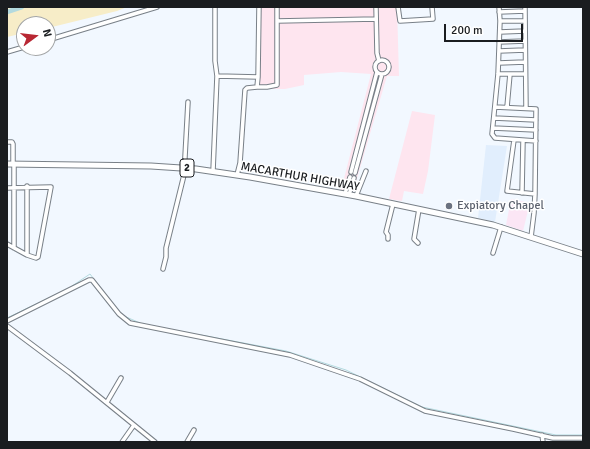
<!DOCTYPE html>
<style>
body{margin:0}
#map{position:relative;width:590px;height:449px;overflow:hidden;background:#f2f8ff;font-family:Signika,sans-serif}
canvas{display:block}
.frame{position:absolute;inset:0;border:8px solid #1a1d20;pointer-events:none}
.north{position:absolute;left:16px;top:16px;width:40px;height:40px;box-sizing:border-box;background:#fff;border:1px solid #a3a5a6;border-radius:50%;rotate:75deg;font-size:11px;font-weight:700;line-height:16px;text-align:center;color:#1a1d20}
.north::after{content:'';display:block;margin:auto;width:14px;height:18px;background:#b82733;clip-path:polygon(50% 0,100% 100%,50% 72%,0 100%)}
.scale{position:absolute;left:444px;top:24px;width:79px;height:18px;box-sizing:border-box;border:2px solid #1a1d20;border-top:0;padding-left:5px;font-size:12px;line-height:14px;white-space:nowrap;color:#1a1d20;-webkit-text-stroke:3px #fff;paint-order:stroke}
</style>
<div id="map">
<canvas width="590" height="449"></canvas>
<div class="frame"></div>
<div class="north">N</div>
<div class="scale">200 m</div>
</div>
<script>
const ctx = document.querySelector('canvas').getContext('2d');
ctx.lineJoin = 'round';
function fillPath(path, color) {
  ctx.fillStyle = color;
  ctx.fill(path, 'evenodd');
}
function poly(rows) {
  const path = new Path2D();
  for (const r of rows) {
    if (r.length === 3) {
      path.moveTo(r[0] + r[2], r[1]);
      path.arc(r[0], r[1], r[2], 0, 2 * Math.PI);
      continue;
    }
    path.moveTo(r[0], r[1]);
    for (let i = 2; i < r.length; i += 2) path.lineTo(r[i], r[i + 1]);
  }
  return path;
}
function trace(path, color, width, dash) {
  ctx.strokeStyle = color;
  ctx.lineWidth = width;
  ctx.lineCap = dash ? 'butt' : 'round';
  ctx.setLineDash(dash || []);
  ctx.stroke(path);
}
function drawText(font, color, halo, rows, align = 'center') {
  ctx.font = font + ' Signika,sans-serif';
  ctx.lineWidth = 3;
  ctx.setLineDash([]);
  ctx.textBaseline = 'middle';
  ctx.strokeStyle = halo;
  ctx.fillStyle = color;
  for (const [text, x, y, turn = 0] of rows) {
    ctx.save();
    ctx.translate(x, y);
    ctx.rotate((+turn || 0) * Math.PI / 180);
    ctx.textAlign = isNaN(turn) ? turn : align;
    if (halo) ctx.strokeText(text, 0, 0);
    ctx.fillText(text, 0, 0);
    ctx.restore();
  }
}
fillPath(poly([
 [486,145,507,146,495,222,478,218]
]), '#e1eefd');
fillPath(poly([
 [260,7,397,7,399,76,387,76,353,192,341,190,371,74,341,72,304,75,304,85,285,89,258,89],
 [412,111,435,115,428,171,423,194,404,191,402,201,389,199]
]), '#fee5ef');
fillPath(poly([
 [511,199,530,203,523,231,506,225]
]), '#fbe6f5');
fillPath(poly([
 [7,7,127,7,117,11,48,28,48,24,24,24,24,33,7,37]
]), '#f7edc8');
trace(poly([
 [72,286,90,274,109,299],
 [124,316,140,323],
 [7,318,57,294],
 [201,335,286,351,346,370,422,407,556,435,583,435]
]), '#b3dadf', 1);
trace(poly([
 [7,12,22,7]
]), '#b3dadf', 4.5);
const minor = poly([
 [376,7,377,53,379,61],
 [398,7,400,21,433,19,432,7],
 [499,7,500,21,498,74,492,134,495,138,536,141],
 [525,7,526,108],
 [499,12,525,11],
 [277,21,376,19],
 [500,21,525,21],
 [500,32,525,31],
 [48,40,157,7],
 [499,42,525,41],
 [499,51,525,50],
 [7,52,24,47],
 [382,67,7],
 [499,63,525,62],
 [498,74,525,74],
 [217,76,258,77,259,7],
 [257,87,267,87,277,85,277,7],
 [495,107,536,109,535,194,534,213,531,237],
 [507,107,510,74],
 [494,118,536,120],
 [493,128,536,130],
 [514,140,507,191,535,194],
 [7,142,12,142,13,144,13,164],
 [213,171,217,76,215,61,215,7],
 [351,172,377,72],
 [355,173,382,74],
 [237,175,240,163,245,90,247,88,257,87,258,77],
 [7,188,51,187,38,257,36,258,27,255,7,244],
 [522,193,523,141],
 [345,194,350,177],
 [349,195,354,178],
 [356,196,366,171],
 [388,239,388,235,386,232,393,204],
 [418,243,414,239,419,209],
 [14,248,14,164],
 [493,253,501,227],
 [27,255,27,186],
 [163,269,166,257,166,248,184,175,188,102],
 [7,321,89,280,92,280,119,314,130,323,290,355,360,379,425,411,513,429,553,438,583,438],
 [7,326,70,373,155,442],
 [107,402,121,378],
 [542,435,543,442],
 [122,442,134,425],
 [187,442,194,430]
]);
const highway = poly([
 [7,164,151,166,196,169,250,177,356,196,493,225,583,254]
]);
trace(minor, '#798088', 5.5);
trace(highway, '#798088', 7);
trace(minor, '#fff', 3.5);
trace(highway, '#fff', 5);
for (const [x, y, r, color] of [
 [449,206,4,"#6b7280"]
]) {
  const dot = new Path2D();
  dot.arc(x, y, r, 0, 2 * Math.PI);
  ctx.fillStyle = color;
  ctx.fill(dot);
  trace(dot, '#fff', 1.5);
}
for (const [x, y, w] of [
 [187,168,14]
]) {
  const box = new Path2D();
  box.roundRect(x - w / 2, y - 9, w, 18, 3);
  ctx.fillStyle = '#fff';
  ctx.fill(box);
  trace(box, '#1a1d20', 1);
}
drawText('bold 11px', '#1a1d20', null, [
 ["2",187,168]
]);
drawText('12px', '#1a1d20', '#fff', [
 ["MACARTHUR HIGHWAY",300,177,10]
]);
drawText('12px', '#5b616d', '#fff', [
 ["Expiatory Chapel",457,206]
], 'left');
</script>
